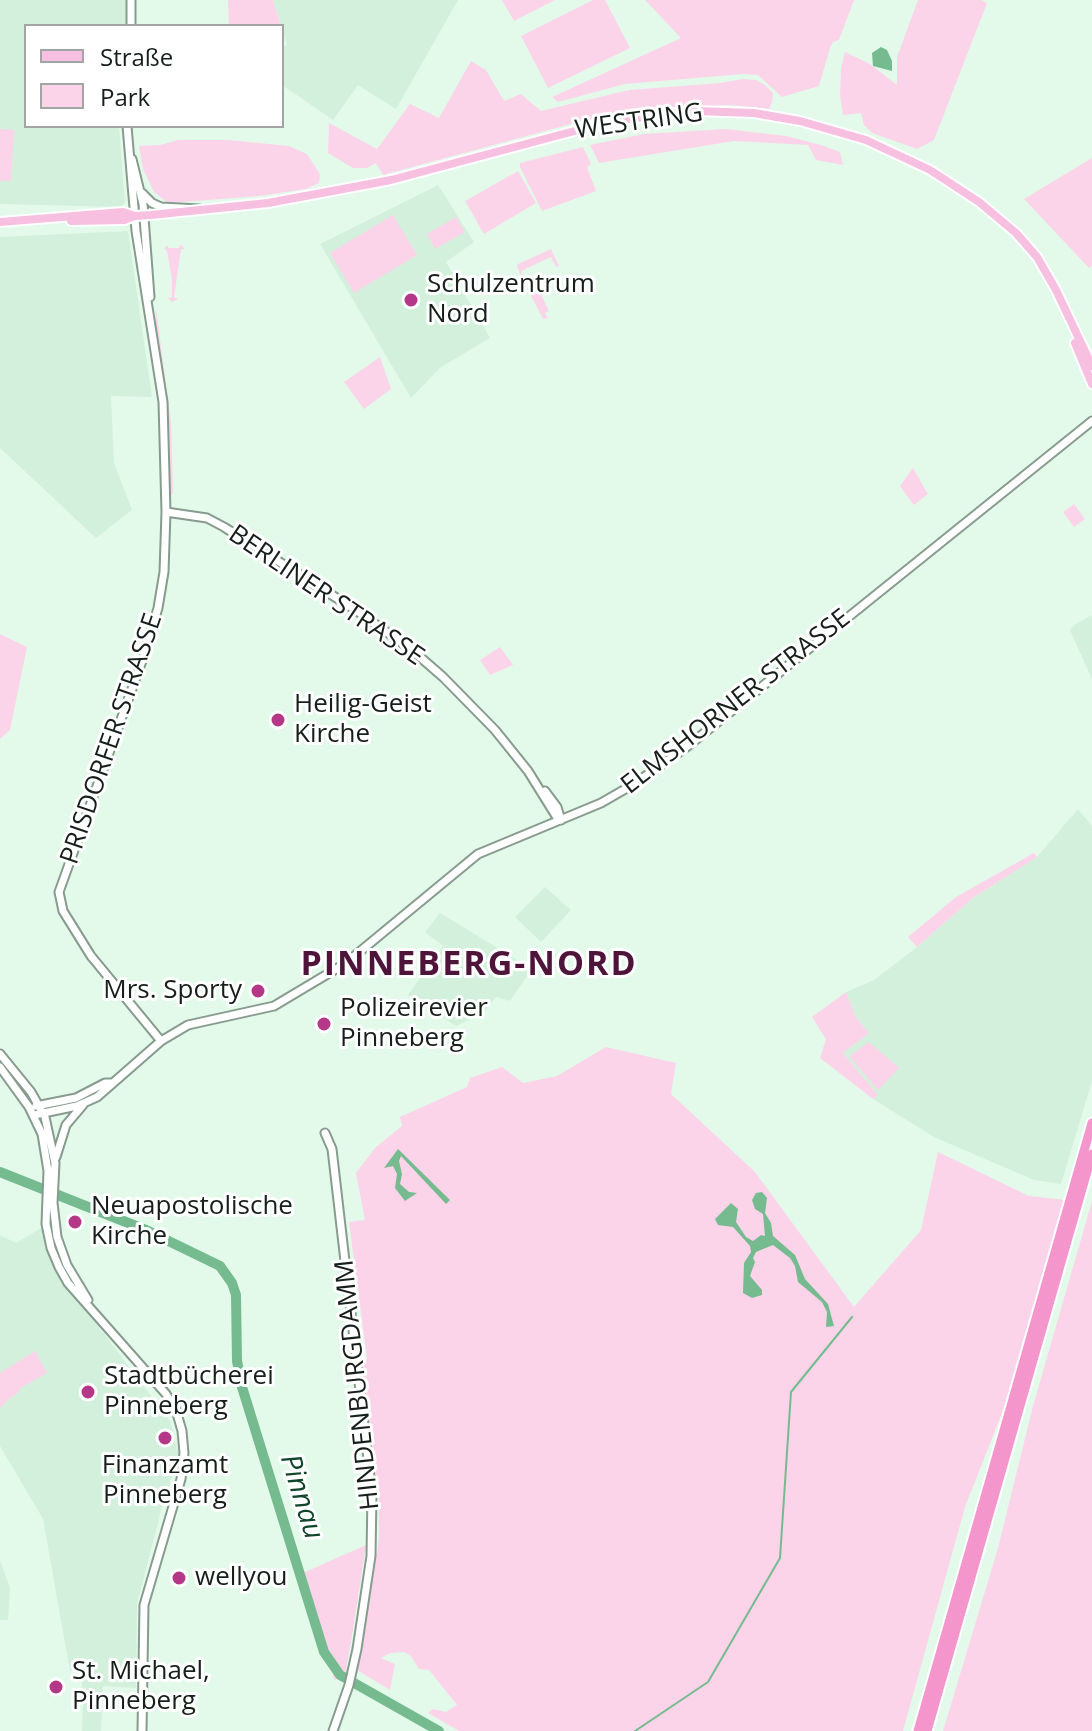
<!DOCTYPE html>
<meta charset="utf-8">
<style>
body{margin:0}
#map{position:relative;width:1092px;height:1731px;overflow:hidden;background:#e3faea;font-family:"Open Sans",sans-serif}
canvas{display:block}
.legend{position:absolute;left:24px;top:24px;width:260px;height:104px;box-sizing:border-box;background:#fff;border:2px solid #a2a5a3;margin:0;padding:10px 14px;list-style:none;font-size:24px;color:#171f1a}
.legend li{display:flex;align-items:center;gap:16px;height:40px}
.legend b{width:40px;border:2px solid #a2a5a3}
</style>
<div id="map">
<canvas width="1092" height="1731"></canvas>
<ul class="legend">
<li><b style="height:10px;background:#f8c0e0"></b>Straße</li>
<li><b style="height:22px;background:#fcd4e9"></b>Park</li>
</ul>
</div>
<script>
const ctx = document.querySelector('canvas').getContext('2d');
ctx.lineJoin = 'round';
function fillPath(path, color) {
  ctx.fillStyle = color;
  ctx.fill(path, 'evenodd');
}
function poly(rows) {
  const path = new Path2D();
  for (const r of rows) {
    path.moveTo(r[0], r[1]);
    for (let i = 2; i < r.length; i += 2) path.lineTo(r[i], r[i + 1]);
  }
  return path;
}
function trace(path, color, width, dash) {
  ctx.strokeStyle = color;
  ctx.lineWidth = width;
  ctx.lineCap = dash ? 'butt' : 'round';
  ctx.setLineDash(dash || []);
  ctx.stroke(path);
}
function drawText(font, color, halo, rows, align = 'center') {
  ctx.font = font + ' "Open Sans",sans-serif';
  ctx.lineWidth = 6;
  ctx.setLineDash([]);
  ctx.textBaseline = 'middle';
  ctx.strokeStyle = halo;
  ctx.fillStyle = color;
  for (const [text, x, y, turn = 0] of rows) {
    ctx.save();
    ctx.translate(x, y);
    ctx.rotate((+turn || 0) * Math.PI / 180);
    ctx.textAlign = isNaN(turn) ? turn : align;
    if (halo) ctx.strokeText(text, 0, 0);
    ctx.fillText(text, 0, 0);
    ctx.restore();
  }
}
fillPath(poly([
 [0,0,127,0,126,26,26,26,26,126,119,126,125,202,121,207,0,204],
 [273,0,458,0,396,109,358,85,333,120,282,85,282,48,287,45],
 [438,185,474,242,446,262,490,338,441,367,411,398,320,244],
 [128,231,152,397,111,396,114,463,132,510,96,538,0,448,0,237],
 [1092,615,1092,679,1070,630,1074,625],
 [1078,809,1092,826,1092,1081,1061,1184,1034,1180,934,1137,873,1099,878,1095,843,1053,869,1033,855,1016,846,992,874,980,917,947,973,898,1037,857],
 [545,887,571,910,541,942,515,917],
 [440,913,532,969,510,1001,496,997,483,1013,456,1026,408,995,443,946,425,932],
 [41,1228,56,1270,170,1421,179,1455,161,1511,137,1604,136,1688,103,1686,101,1731,82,1731,83,1699,81,1670,70,1671,43,1519,0,1446,0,1235,16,1243],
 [0,1560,10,1588,8,1620,0,1620]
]), '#d3f0dc');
fillPath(poly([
 [228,0,273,0,281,26,229,26],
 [502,0,555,0,514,21],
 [593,0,605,0,630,48,548,88,521,36],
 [645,0,854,0,839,40,833,42,830,48,819,86,782,97,758,75,743,74,625,84,558,102,552,97,681,38],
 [918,0,981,0,987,3,934,140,917,149,872,133,864,125,861,113,843,115,840,95,841,68,845,52,870,64,897,85,897,57],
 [471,61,486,70,504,101,521,94,541,111,629,90,720,83,743,79,756,80,765,85,773,93,772,102,769,109,730,105,644,109,571,124,383,175,376,163,367,168,353,168,328,153,329,123,377,149,410,104,439,118],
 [0,129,14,130,11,181,0,181],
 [726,129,786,136,821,145,840,152,843,165,816,160,808,145,734,141,599,163,590,145,644,134],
 [178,140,228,140,289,146,307,154,320,174,319,183,306,189,260,196,168,203,154,192,143,169,139,146,160,145],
 [583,147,591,164,587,167,596,191,542,211,520,167,520,163],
 [1092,158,1092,265,1089,268,1024,199],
 [518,171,536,203,484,234,465,201],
 [393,215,417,255,354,293,330,253],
 [456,217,465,232,435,249,427,234],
 [180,244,185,249,181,249,174,297,178,299,172,302,168,298,172,297,172,280,167,251,164,248,168,245,168,248,179,248],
 [551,249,559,266,556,267,551,257,521,271,524,282,517,267,518,264],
 [536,284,549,311,545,313,548,318,543,319,527,288],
 [156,309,171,422,173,494,170,495,165,401,155,327],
 [380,357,391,389,364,409,344,382],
 [913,468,928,494,914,505,900,486],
 [1074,504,1085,519,1074,527,1063,512],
 [0,634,27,647,10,730,0,739],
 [500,647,513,665,490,675,480,660],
 [1034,853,1037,857,973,898,917,947,908,937,956,897],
 [846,992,855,1016,869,1033,843,1053,878,1095,873,1099,820,1058,826,1039,812,1017],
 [869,1042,899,1068,878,1090,849,1056],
 [606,1047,676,1063,671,1094,755,1172,854,1307,921,1230,938,1152,1029,1196,1066,1200,1004,1408,965,1507,903,1731,459,1731,428,1713,433,1709,446,1712,457,1705,429,1670,419,1669,411,1656,404,1652,390,1653,381,1658,395,1664,390,1690,357,1670,379,1539,379,1498,361,1359,367,1359,349,1222,365,1220,356,1173,376,1147,402,1126,400,1117,467,1087,470,1078,502,1067,523,1083,557,1076],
 [1092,1201,1092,1731,943,1731,998,1548,1033,1406],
 [35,1351,47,1373,19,1389,18,1393,10,1398,0,1408,0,1373],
 [366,1545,352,1636,344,1681,334,1679,303,1573]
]), '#fcd4e9');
fillPath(poly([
 [881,47,887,50,892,61,892,71,873,66,872,53],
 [398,1149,450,1200,446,1204,401,1156,399,1161,402,1174,400,1184,409,1192,417,1193,405,1201,395,1188,397,1174,393,1166,384,1168],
 [762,1192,767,1198,765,1213,771,1223,773,1236,795,1255,805,1279,828,1304,834,1326,826,1327,827,1312,822,1302,798,1282,795,1266,790,1258,773,1245,756,1252,753,1258,755,1262,750,1276,762,1290,762,1295,752,1298,743,1293,744,1263,751,1252,750,1246,733,1227,718,1225,715,1219,731,1203,738,1209,736,1222,746,1237,753,1241,761,1235,765,1236,763,1214,755,1209,752,1200,756,1193]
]), '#76ba90');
trace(poly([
 [635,1731,708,1682,780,1558,791,1392,852,1317]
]), '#76ba90', 2);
trace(poly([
 [0,1172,146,1230,220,1266,232,1283,236,1295,237,1361,242,1387,324,1652,340,1675,439,1731]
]), '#76ba90', 10);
const secondary = poly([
 [131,26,131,0],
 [127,126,136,231,163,402,166,512,164,572,158,608,142,661,59,892,63,911,91,956,161,1041],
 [132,159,143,204,150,297],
 [142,193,152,203,161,207,200,209],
 [166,512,207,518,224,527,354,609,412,650,443,677,495,730,528,771,556,816,561,820],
 [545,791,557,807,561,820],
 [0,1054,31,1092,45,1117,55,1163,53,1203,57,1237,67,1265,88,1300],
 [0,1067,29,1107,42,1134,48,1171,46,1224,51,1248,59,1267,68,1283,166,1394,176,1410,182,1431,184,1453,181,1479,144,1605,142,1731],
 [36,1106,76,1098,105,1083,111,1083],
 [34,1115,77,1106,97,1097,161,1041,188,1025,274,1006,346,963,478,854,601,803,634,784,688,746,1092,421],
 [325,1133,332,1149,372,1494,371,1556,357,1649,349,1685,333,1731],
 [56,1157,66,1125,83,1105]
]);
const primary = poly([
 [71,221,124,220,135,216],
 [0,222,123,212,135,216,151,215,268,203,391,180,612,121,695,111,754,113,800,121,866,140,930,170,979,202,1016,233,1037,257,1056,290,1092,366],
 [1075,343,1092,384]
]);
const highway = poly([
 [918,1731,1092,1123],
 [927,1731,1092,1154]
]);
trace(secondary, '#879b8e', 11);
trace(primary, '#fff', 12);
trace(highway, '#fff', 13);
trace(secondary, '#fff', 7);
trace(primary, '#f8c0e0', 8);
trace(highway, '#f496cc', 9);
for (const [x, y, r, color] of [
 [411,300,8,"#b43788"],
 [278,720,8,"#b43788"],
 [258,991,8,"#b43788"],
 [324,1024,8,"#b43788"],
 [75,1222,8,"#b43788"],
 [88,1392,8,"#b43788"],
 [165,1438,8,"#b43788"],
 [179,1578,8,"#b43788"],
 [56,1687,8,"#b43788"]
]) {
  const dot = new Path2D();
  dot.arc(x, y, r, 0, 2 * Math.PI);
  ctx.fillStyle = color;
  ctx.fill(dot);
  trace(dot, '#fff', 3);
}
drawText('26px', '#171f1a', '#fff', [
 ["WESTRING",639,122,-8],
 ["BERLINER STRASSE",326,596,34],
 ["ELMSHORNER STRASSE",736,702,-38],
 ["PRISDORFER STRASSE",112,739,-71],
 ["HINDENBURGDAMM",358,1385,-96]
]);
drawText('26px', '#171f1a', '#fff', [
 ["Schulzentrum",427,285],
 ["Nord",427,315],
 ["Heilig-Geist",294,705],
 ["Kirche",294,735],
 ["Mrs. Sporty",242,991,"right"],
 ["Polizeirevier",340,1009],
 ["Pinneberg",340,1039],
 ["Neuapostolische",91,1207],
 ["Kirche",91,1237],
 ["Stadtbücherei",104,1377],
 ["Pinneberg",104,1407],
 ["Finanzamt",165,1466,"center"],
 ["Pinneberg",165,1496,"center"],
 ["wellyou",195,1578],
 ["St. Michael,",72,1672],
 ["Pinneberg",72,1702]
], 'left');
drawText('italic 28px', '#104529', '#fff', [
 ["Pinnau",301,1497,73]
]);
ctx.letterSpacing = '2px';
drawText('bold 34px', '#4f143a', '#fff', [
 ["PINNEBERG-NORD",469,965]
]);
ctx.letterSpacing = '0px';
</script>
